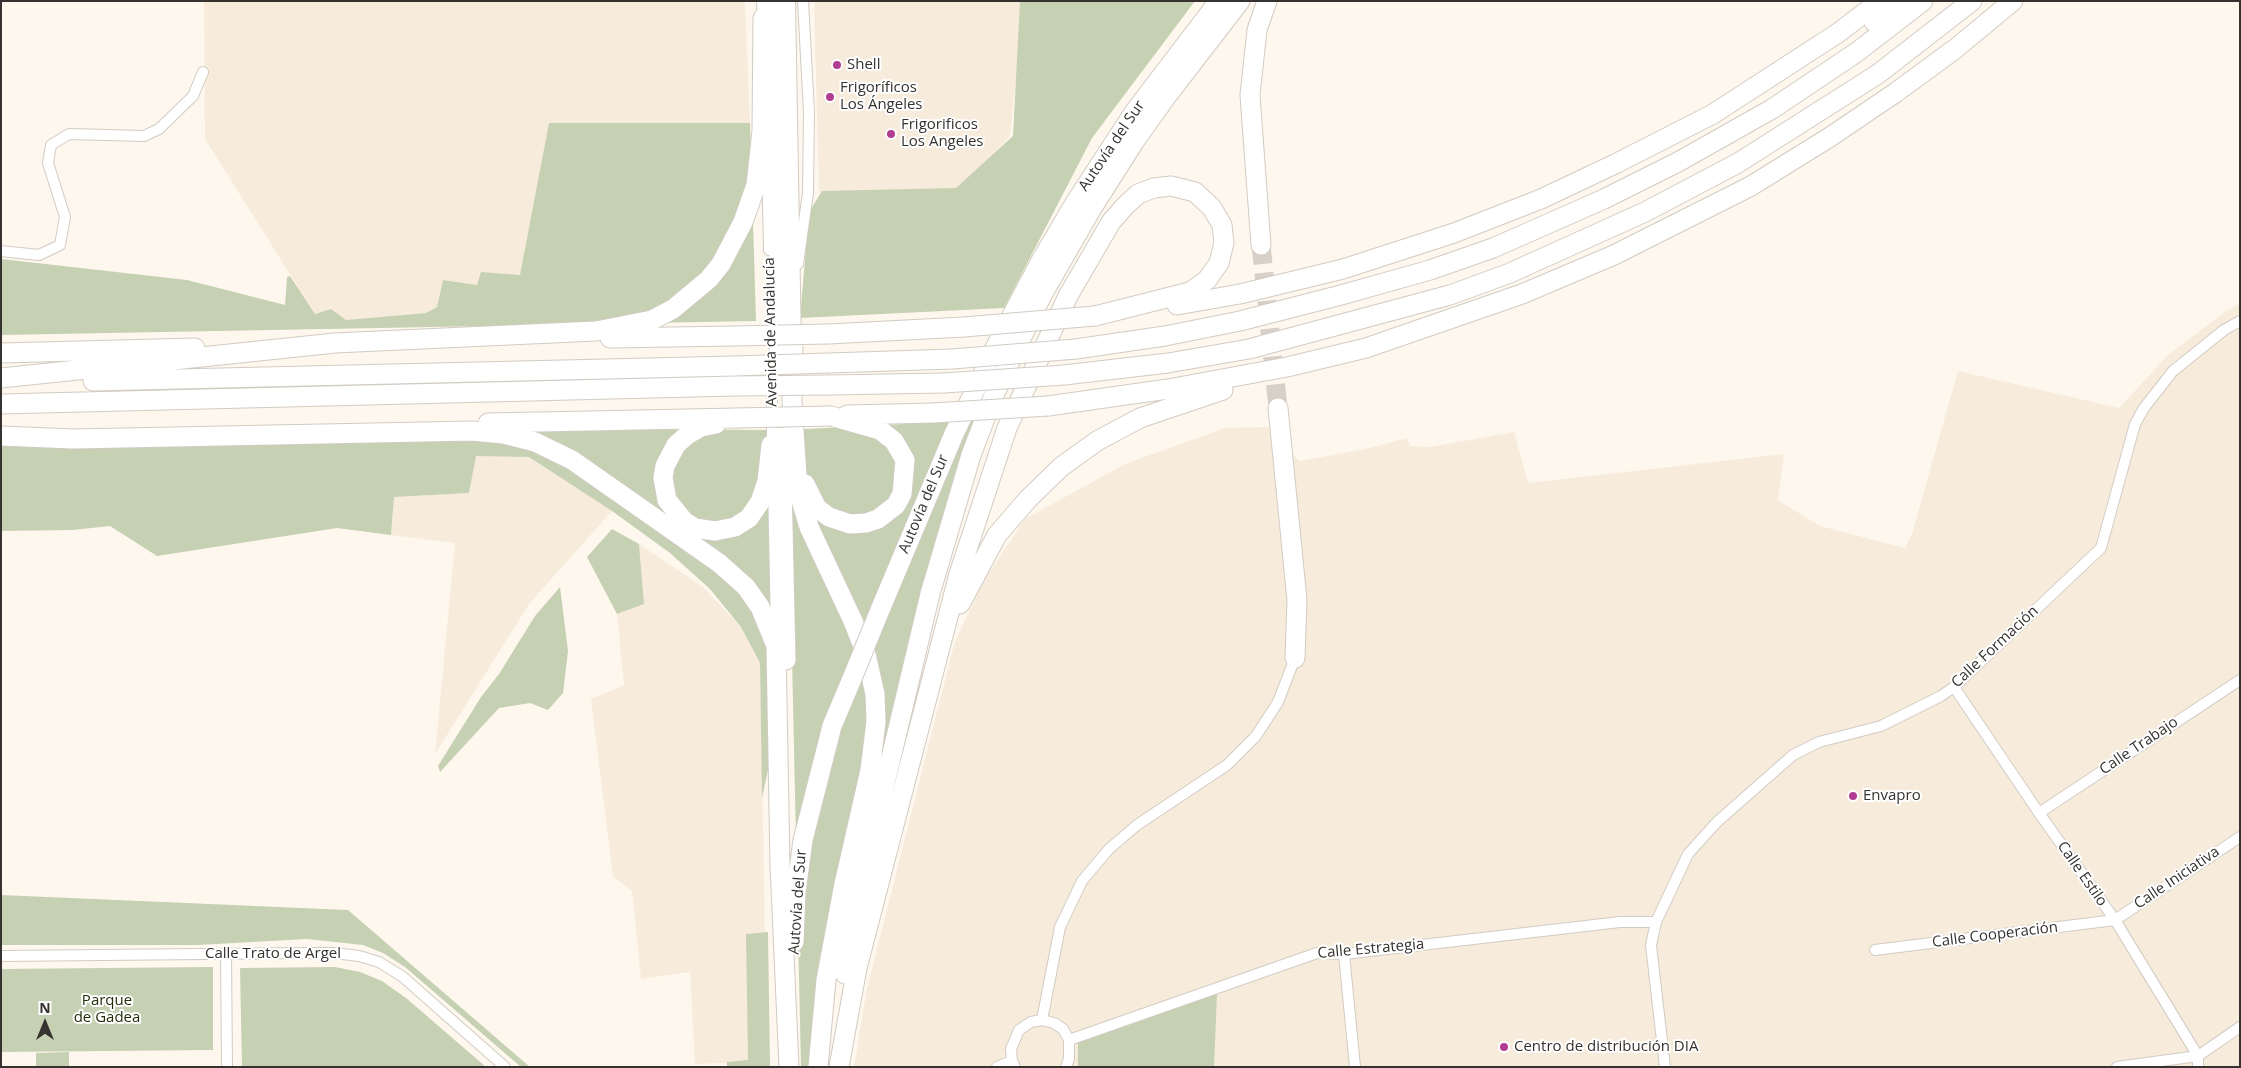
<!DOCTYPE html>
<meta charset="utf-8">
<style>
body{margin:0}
#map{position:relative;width:2241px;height:1068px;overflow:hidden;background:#fef7ee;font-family:"Open Sans",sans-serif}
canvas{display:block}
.frame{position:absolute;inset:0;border:2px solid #35322f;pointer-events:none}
.north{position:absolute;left:20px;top:998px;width:50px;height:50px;-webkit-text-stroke:4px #fff;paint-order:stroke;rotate:0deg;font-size:14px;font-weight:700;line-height:20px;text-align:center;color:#35322f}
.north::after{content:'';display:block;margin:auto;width:18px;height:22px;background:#35322f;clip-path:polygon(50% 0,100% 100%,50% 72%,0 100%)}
</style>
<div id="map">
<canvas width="2241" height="1068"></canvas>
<div class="frame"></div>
<div class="north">N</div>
</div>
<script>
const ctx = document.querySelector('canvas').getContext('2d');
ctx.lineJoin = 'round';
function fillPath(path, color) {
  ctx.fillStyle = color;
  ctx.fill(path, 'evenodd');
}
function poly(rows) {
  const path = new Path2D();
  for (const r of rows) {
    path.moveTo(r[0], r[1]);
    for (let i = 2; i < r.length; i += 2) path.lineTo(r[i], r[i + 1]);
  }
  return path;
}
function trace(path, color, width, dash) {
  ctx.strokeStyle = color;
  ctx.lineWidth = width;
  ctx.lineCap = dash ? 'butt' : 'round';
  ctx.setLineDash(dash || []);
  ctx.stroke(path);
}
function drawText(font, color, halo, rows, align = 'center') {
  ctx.font = font + ' "Open Sans",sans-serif';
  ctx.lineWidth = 4;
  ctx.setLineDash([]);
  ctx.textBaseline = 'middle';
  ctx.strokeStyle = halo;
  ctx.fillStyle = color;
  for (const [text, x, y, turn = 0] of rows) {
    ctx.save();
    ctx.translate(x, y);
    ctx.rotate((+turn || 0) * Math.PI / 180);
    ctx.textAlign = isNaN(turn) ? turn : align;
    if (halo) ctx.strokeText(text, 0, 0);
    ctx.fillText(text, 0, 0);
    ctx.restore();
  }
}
fillPath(poly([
 [204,1,745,1,750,123,550,123,520,276,482,272,477,285,443,280,437,307,426,313,346,320,331,309,315,314,205,139],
 [814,1,1024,1,1010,136,956,194,819,193],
 [2240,304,2240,1067,854,1067,867,988,954,645,981,585,1025,519,1125,464,1225,428,1268,427,1299,461,1366,449,1407,438,1410,446,1430,447,1514,432,1528,483,1784,454,1778,500,1820,526,1905,548,1912,534,1958,371,2119,408,2168,355,2226,311],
 [476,455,529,457,612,511,529,604,435,754,455,543,391,535,394,497,469,493],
 [639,544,703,587,741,627,760,663,765,932,749,1062,695,1064,690,972,641,979,632,891,613,876,591,699,624,685,617,614,644,604]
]), '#f7ecdc');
fillPath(poly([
 [1020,1,1195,1,1092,138,1004,308,800,318,809,212,822,191,956,188,1013,136],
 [549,123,750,123,756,321,1,335,1,259,187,280,285,305,287,277,290,276,315,314,331,309,346,320,426,313,437,307,443,280,477,285,481,272,520,275],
 [979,420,810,1067,801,1067,787,430],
 [626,429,768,430,771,579,769,765,762,798,760,663,741,627,710,589,670,553,612,511,529,457,476,456,469,493,394,497,391,535,337,528,157,556,110,526,73,530,1,531,1,445],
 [612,529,639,544,644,604,617,614,587,557],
 [560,587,568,651,563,693,548,710,530,703,499,708,440,772,438,766,481,697,499,674,535,616],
 [1,895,348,910,530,1067,521,1067,405,967,383,953,363,945,307,939,198,945,1,945],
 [768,932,770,1067,727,1067,727,1062,748,1060,746,934],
 [213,967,213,1050,1,1052,1,969],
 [335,967,360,972,382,981,406,998,486,1067,242,1067,240,968],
 [1217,994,1214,1067,1078,1067,1078,1043],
 [69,1052,69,1067,36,1067,36,1053]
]), '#c6d0b2');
trace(poly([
 [1261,245,1278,408]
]), '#d6d0c8', 19, [19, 9]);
const street = poly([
 [762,1,763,22],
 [767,157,769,250],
 [1,251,39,255,60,245,65,217,48,163,51,145,69,134,144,136,159,129,193,96,203,72],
 [798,264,808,193,809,112,803,1],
 [772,447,772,382],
 [773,479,776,632],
 [1954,687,2039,813,2115,920,2198,1056,2198,1067],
 [2039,813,2240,680],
 [1875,950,2115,920,2240,837],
 [226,954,227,1067],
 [1344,954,1355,1067],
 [1,956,304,953,334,953,359,956,379,962,403,977,505,1067],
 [1042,1020,1060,927,1082,881,1109,849,1137,825,1227,765,1256,736,1278,702,1295,658],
 [1069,1040,1317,953,1344,954,1620,922,1656,922],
 [997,1067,1012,1061],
 [1015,1067,1012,1061,1011,1049,1019,1030,1031,1022,1042,1020,1054,1023,1063,1029,1069,1040,1069,1059,1066,1067],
 [1665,1067,1651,945,1656,922,1688,854,1717,822,1793,755,1819,742,1881,726,1941,696,1954,687,2101,548,2135,424,2144,408,2173,371,2224,330,2240,321],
 [2117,1067,2198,1056,2240,1027]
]);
const primary = poly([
 [773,1,779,346],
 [787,1,793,348]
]);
const highway = poly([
 [1874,22,1896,1],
 [1261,245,1250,95,1257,30,1267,1],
 [1177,305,1240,294,1343,269,1454,233,1541,199,1615,164,1713,114,1838,33,1880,1],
 [828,334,964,327],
 [610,338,734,336],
 [793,348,792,401,798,490,809,527,853,621,866,654,875,694,876,722,870,770,844,884,826,980,818,1067],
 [779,349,780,380],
 [1076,349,1165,336,1240,321,1341,295,1430,270,1493,248,1604,199,1678,162,1772,109,1857,52,1923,1],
 [1,353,195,348],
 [829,363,952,359],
 [1064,375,1168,363,1249,349,1450,295,1510,273,1645,212,1738,163,1878,74,1972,1],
 [1,378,335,343,596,331,652,320,673,309,709,279,721,264,743,222,756,185,762,131,763,18],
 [93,381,734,366],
 [829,385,944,383],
 [1,404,734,386],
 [1048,406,1168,389,1287,367,1366,348,1522,294,1614,255,1751,186,1830,137,1895,93,1955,49,2013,1],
 [1278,408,1297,600,1295,658],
 [847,415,933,413],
 [488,423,737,418],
 [716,424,701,427,687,435,676,445,665,466,663,478,667,500,684,521,695,528,715,531,735,527,749,518,760,502,767,481,771,445],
 [1,436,73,439,472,431,504,434,535,442,572,460,719,563,746,587,760,607,776,646,780,866,789,1067],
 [781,437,786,660],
 [805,484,817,508,829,517,850,524,866,523,878,519,896,505,902,494,905,460,894,441,880,430,831,416],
 [960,604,997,535,1028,499,1061,467,1097,441,1140,418,1223,390],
 [880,610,954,434,997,344,1042,259,1075,203,1135,111,1219,1],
 [794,942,796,892,803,840,832,726,851,681],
 [845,974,875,825,930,594,971,455,994,395,1042,295,1092,208,1134,142,1166,97,1240,1],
 [839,1067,857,968,959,574,1007,428,1068,296,1111,222,1125,206,1138,194,1154,188,1171,186,1195,192,1212,208,1222,225,1224,243,1219,263,1207,280,1190,292,1095,316]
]);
trace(street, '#d2cbc2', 12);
trace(primary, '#d2cbc2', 18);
trace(highway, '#d2cbc2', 21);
trace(street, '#fff', 10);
trace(primary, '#fff', 16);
trace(highway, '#fff', 19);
const highwayBridge = poly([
 [964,327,1095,316],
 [734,336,828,334],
 [952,359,1076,349],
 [734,366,829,363],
 [944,383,1064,375],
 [734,386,829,385],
 [933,413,1048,406],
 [737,418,831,416],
 [851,681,880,610]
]);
trace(highwayBridge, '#d2cbc2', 21, []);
trace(highwayBridge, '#fff', 19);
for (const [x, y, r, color] of [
 [837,65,5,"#b33c93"],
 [830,97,5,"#b33c93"],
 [891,134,5,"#b33c93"],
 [1853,796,5,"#b33c93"],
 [1504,1047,5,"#b33c93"]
]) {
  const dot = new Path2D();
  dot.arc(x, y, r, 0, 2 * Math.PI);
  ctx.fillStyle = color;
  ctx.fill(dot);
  trace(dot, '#fff', 2);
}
drawText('15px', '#35322f', '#fff', [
 ["Shell",847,65],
 ["Frigoríficos",840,88],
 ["Los Ángeles",840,105],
 ["Frigorificos",901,125],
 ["Los Angeles",901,142],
 ["Envapro",1863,796],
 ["Centro de distribución DIA",1514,1047]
], 'left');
drawText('15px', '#35322f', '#fff', [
 ["Autovía del Sur",1112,146,-56],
 ["Avenida de Andalucía",771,332,-91],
 ["Autovía del Sur",924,504,-67],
 ["Calle Formación",1995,647,-43],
 ["Calle Trabajo",2139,746,-34],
 ["Calle Estilo",2082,874,55],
 ["Calle Iniciativa",2177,878,-34],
 ["Autovía del Sur",798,902,-86],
 ["Calle Cooperación",1995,935,-7],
 ["Calle Estrategia",1371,949,-5],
 ["Calle Trato de Argel",273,954]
]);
drawText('15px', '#262e09', '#fff', [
 ["Parque",107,1001],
 ["de Gadea",107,1018]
]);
</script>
